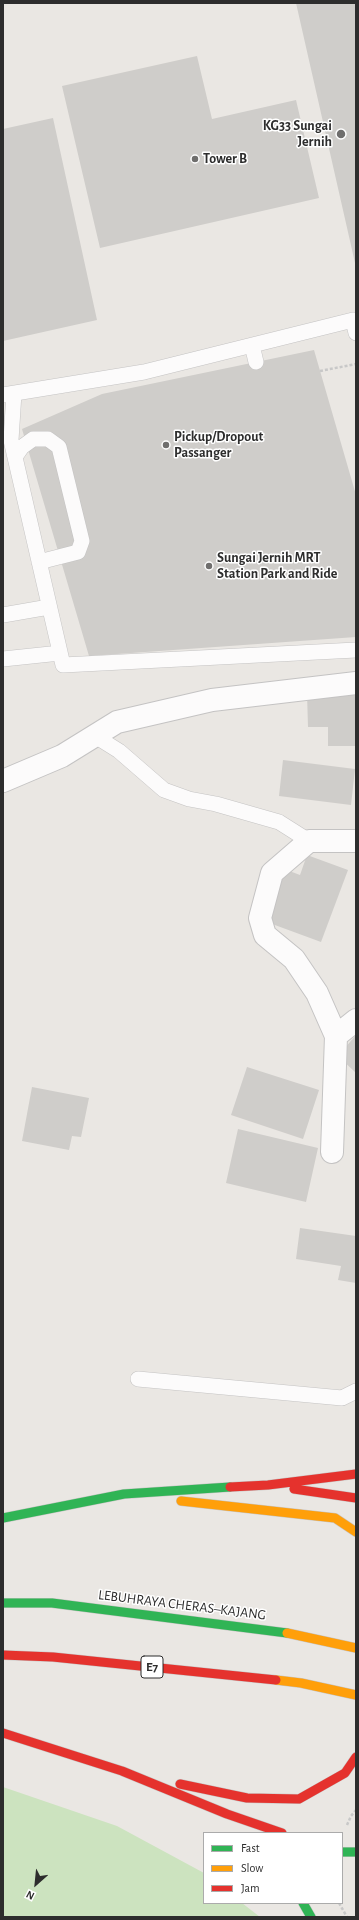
<!DOCTYPE html>
<meta charset="utf-8">
<style>
body{margin:0}
#map{position:relative;width:359px;height:1920px;overflow:hidden;background:#eae7e3;font-family:"Alegreya Sans",sans-serif}
canvas{display:block}
.frame{position:absolute;inset:0;border:4px solid #2d2d2d;pointer-events:none}
.legend{position:absolute;left:203px;top:1832px;width:140px;height:72px;box-sizing:border-box;background:#fff;border:1px solid #ababab;margin:0;padding:5px 7px;list-style:none;font-size:12px;color:#2d2d2d}
.legend li{display:flex;align-items:center;gap:8px;height:20px}
.legend b{width:20px;border:1px solid #ababab}
.north{position:absolute;left:16px;top:1864px;width:40px;height:40px;-webkit-text-stroke:3px #fff;paint-order:stroke;rotate:207deg;font-size:11px;font-weight:700;line-height:16px;text-align:center;color:#2d2d2d}
.north::after{content:'';display:block;margin:auto;width:14px;height:18px;background:#2d2d2d;clip-path:polygon(50% 0,100% 100%,50% 72%,0 100%)}
</style>
<div id="map">
<canvas width="359" height="1920"></canvas>
<div class="frame"></div>
<ul class="legend">
<li><b style="height:5px;background:#30b455"></b>Fast</li>
<li><b style="height:5px;background:#ff9f0a"></b>Slow</li>
<li><b style="height:5px;background:#e5322d"></b>Jam</li>
</ul>
<div class="north">N</div>
</div>
<script>
const ctx = document.querySelector('canvas').getContext('2d');
ctx.lineJoin = 'round';
function fillPath(path, color) {
  ctx.fillStyle = color;
  ctx.fill(path, 'evenodd');
}
function poly(rows) {
  const path = new Path2D();
  for (const r of rows) {
    path.moveTo(r[0], r[1]);
    for (let i = 2; i < r.length; i += 2) path.lineTo(r[i], r[i + 1]);
  }
  return path;
}
function trace(path, color, width, dash) {
  ctx.strokeStyle = color;
  ctx.lineWidth = width;
  ctx.lineCap = dash ? 'butt' : 'round';
  ctx.setLineDash(dash || []);
  ctx.stroke(path);
}
function drawText(font, color, halo, rows, align = 'center') {
  ctx.font = font + ' "Alegreya Sans",sans-serif';
  ctx.lineWidth = 3;
  ctx.setLineDash([]);
  ctx.textBaseline = 'middle';
  ctx.strokeStyle = halo;
  ctx.fillStyle = color;
  for (const [text, x, y, turn = 0] of rows) {
    ctx.save();
    ctx.translate(x, y);
    ctx.rotate((+turn || 0) * Math.PI / 180);
    ctx.textAlign = isNaN(turn) ? turn : align;
    if (halo) ctx.strokeText(text, 0, 0);
    ctx.fillText(text, 0, 0);
    ctx.restore();
  }
}
fillPath(poly([
 [3,1787,117,1826,204,1873,204,1903,242,1903,260,1917,3,1917]
]), '#cce3bf');
fillPath(poly([
 [296,3,356,3,356,263,355,263],
 [197,56,212,119,296,100,319,198,100,248,62,86],
 [53,118,97,320,3,341,3,129],
 [314,350,356,495,356,637,89,656,22,429,102,394],
 [307,693,356,693,356,746,328,746,328,727,308,727],
 [283,760,355,769,351,805,279,796],
 [307,855,348,870,321,942,264,921,284,869,300,875],
 [356,1035,356,1073,338,1056],
 [247,1067,319,1090,303,1139,231,1115],
 [32,1087,89,1098,81,1137,72,1136,69,1150,22,1141],
 [238,1129,318,1148,306,1202,226,1183],
 [300,1228,356,1236,356,1283,338,1280,341,1266,296,1259]
]), '#cfcdca');
const lane = poly([
 [252,345,256,362],
 [14,393,11,440,63,665,356,650],
 [3,395,144,372,353,320,356,333],
 [15,457,22,447,33,439,48,439,59,447,82,541,78,552,39,562],
 [3,615,49,607],
 [3,659,60,653],
 [95,736,119,751,164,790,189,799,216,804,279,822,309,841],
 [138,1379,342,1398,356,1391]
]);
const street = poly([
 [3,781,62,756,117,722,212,700,356,683],
 [336,1036,317,993,294,959,265,935,260,918,272,873,309,841,356,841],
 [332,1152,336,1036,356,1020]
]);
const fast = poly([
 [3,1518,124,1494,230,1487],
 [3,1603,52,1603,287,1633],
 [342,1852,356,1852],
 [303,1903,311,1917]
]);
const slow = poly([
 [181,1501,335,1518,356,1532],
 [287,1633,356,1648],
 [276,1680,301,1683,356,1695]
]);
const jam = poly([
 [230,1487,268,1485,356,1474],
 [294,1489,356,1498],
 [3,1655,53,1657,276,1680],
 [3,1733,122,1771,227,1814,282,1833],
 [180,1784,247,1798,299,1799,345,1773,356,1757]
]);
trace(lane, '#c4c3c3', 16);
trace(street, '#c4c3c3', 24);
trace(fast, '#c6c4c3', 10);
trace(slow, '#c6c4c3', 10);
trace(jam, '#c6c4c3', 10);
trace(poly([
 [320,371,356,364],
 [347,1825,351,1816,356,1810],
 [339,1903,347,1917]
]), '#c8c8c8', 2.5, [3, 2]);
trace(lane, '#fcfbfb', 15);
trace(street, '#fcfbfb', 22);
trace(fast, '#30b455', 9);
trace(slow, '#ff9f0a', 9);
trace(jam, '#e5322d', 9);
for (const [x, y, r, color] of [
 [341,134,5,"#6f6e6d"],
 [195,159,4,"#6f6e6d"],
 [166,445,4,"#6f6e6d"],
 [209,566,4,"#6f6e6d"]
]) {
  const dot = new Path2D();
  dot.arc(x, y, r, 0, 2 * Math.PI);
  ctx.fillStyle = color;
  ctx.fill(dot);
  trace(dot, '#fff', 1.5);
}
for (const [x, y, w] of [
 [152,1667,22]
]) {
  const box = new Path2D();
  box.roundRect(x - w / 2, y - 11, w, 22, 3);
  ctx.fillStyle = '#fff';
  ctx.fill(box);
  trace(box, '#2d2d2d', 1);
}
drawText('bold 13px', '#2d2d2d', null, [
 ["E7",152,1667]
]);
drawText('bold 14px', '#2d2d2d', '#fff', [
 ["KG33 Sungai",332,126,"right"],
 ["Jernih",332,142,"right"],
 ["Tower B",203,159],
 ["Pickup/Dropout",174,437],
 ["Passanger",174,453],
 ["Sungai Jernih MRT",217,558],
 ["Station Park and Ride",217,574]
], 'left');
drawText('14px', '#2d2d2d', '#fff', [
 ["LEBUHRAYA CHERAS–KAJANG",182,1605,7]
]);
</script>
